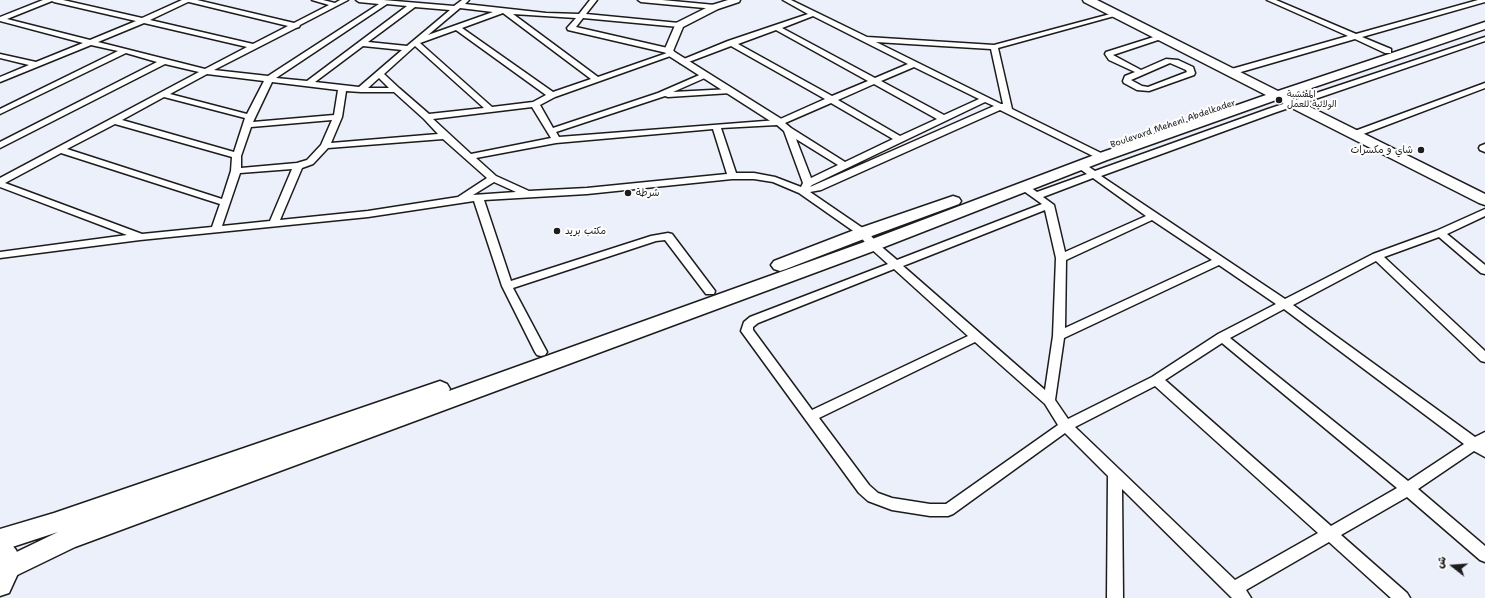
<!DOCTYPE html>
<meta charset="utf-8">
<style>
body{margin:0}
#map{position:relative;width:1485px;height:598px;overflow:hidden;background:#ecf0fa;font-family:"Shantell Sans","Playpen Sans Arabic",sans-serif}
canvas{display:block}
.north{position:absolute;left:1433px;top:546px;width:40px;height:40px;-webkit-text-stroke:3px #fff;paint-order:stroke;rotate:287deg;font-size:11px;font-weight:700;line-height:16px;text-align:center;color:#1c1c1c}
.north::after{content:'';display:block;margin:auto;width:14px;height:18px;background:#1c1c1c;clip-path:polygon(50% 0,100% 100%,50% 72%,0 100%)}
</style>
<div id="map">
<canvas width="1485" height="598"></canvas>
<div class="north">ش</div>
</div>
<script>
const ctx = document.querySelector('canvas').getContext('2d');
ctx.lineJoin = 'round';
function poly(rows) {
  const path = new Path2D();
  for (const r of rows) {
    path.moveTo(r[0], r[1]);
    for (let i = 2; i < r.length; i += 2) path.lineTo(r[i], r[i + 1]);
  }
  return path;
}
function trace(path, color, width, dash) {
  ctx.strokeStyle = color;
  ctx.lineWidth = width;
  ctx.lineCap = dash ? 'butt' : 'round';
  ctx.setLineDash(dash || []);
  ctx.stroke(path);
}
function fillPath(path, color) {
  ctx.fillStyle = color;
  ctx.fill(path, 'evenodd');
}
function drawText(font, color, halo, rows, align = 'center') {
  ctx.font = font + ' "Shantell Sans","Playpen Sans Arabic",sans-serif';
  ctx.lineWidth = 4;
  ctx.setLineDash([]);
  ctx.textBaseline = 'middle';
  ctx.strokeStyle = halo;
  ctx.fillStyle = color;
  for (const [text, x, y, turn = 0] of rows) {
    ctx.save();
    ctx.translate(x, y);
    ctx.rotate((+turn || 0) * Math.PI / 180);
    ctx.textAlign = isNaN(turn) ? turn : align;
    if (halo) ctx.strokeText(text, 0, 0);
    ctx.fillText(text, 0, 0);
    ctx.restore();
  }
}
const minor = poly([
 [43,0,63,0,142,18,182,0,197,0,294,23,329,5,312,0,323,0,335,3,340,0,348,0,300,25,299,27,296,28,214,70,268,76,379,4,359,2,356,0,383,0,454,6,462,0,469,0,465,4,546,13,579,14,590,0,597,0,586,14,679,23,683,25,679,27,583,18,576,27,672,49,676,54,555,97,540,105,553,128,658,93,704,73,707,73,707,77,673,92,731,89,735,91,731,93,668,97,665,96,556,132,559,137,778,120,825,99,731,46,686,63,680,63,679,61,728,41,808,14,783,0,791,0,867,37,994,45,1114,13,1118,13,1118,15,998,48,1012,109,1105,155,1106,157,1105,159,1099,159,1000,110,821,190,810,192,867,231,877,243,897,260,1042,204,1021,189,1019,187,1021,185,1027,185,1037,192,1087,174,1077,167,1075,165,1077,163,1083,163,1095,171,1268,109,1485,37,1485,41,1274,113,1101,176,1285,299,1373,254,1436,231,1485,209,1485,216,1447,234,1485,265,1485,274,1481,273,1439,237,1384,257,1485,351,1485,362,1481,361,1376,261,1293,305,1475,437,1485,432,1485,457,1474,451,1418,489,1485,546,1485,562,1480,560,1407,497,1341,535,1407,593,1410,598,1391,598,1329,542,1246,590,1251,598,1232,598,1122,489,1123,598,1107,598,1108,476,1065,433,953,514,948,516,930,516,892,510,868,501,859,493,741,331,744,322,750,317,888,264,869,247,859,235,799,193,773,182,754,179,732,179,587,194,484,200,511,281,651,236,668,233,672,234,715,291,714,294,706,294,665,240,656,241,513,288,547,352,545,355,541,356,537,355,535,352,502,286,474,201,368,217,140,240,0,258,0,252,127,235,0,187,0,178,199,72,165,64,0,148,0,142,157,62,126,53,0,114,0,109,118,51,91,45,0,82,0,77,29,65,0,58,0,54,36,62,83,43,0,21,0,17,43,0],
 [52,1,54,2,136,21,90,40,7,19,52,1],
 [188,2,189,2,288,26,253,44,150,20,188,2],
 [387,4,407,6,307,81,276,78,387,4],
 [415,7,450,10,407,46,368,42,415,7],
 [460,8,493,12,428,35,460,8],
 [503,13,591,79,553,92,462,28,503,13],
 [513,14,576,18,567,28,568,30,667,53,598,77,513,14],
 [813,16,908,64,875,78,782,28,813,16],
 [144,23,247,47,205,69,98,42,144,23],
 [456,30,546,95,533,102,492,107,420,43,456,30],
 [776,30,868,81,832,96,738,44,776,30],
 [876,42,991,49,1003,104,1001,104,876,42],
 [363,46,402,50,359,87,315,82,363,46],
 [415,46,484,108,429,114,399,88,384,74,415,46],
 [914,67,979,99,944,115,881,81,914,67],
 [207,74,264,81,247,114,170,94,207,74],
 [379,78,389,88,368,88,379,78],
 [272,82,338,90,334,115,253,122,272,82],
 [874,84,937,119,900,136,838,100,874,84],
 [346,91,361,92,394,92,424,119,438,134,331,143,342,117,346,91],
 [164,97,245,118,234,152,122,120,164,97],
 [985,102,994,106,810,187,812,185,985,102],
 [831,103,893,139,845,162,791,128,785,123,831,103],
 [532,107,551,138,471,154,433,119,532,107],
 [332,120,321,145,307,160,297,163,241,168,241,156,251,127,332,120],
 [115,124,232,157,231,171,222,199,67,149,115,124],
 [777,125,784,131,803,183,801,187,775,177,754,173,736,173,721,128,777,125],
 [713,129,727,174,587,188,529,191,496,176,476,158,556,143,713,129],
 [443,139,487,178,458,197,368,211,280,220,302,168,313,164,328,148,443,139],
 [796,139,838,165,811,178,796,139],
 [61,153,220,204,212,227,142,234,5,183,61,153],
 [292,169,270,221,222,226,240,173,292,169],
 [1093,178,1146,216,1065,252,1054,205,1043,197,1093,178],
 [494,182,516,192,473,195,494,182],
 [1045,210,1056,258,1053,336,1045,390,903,266,1045,210],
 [1152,220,1212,260,1065,328,1066,260,1152,220],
 [1219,265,1276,304,1218,334,1152,377,1068,419,1055,400,1064,338,1219,265],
 [894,269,968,336,812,410,753,330,753,327,758,323,894,269],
 [1284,309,1464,444,1408,481,1230,338,1284,309],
 [975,342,1045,404,1058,425,946,504,930,504,892,498,878,493,869,485,819,418,975,342],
 [1222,343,1397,488,1331,526,1165,380,1222,343],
 [1155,386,1318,533,1235,580,1075,427,1155,386],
 [638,0,662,0,715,5,718,7,715,9,641,2,638,0],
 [1267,0,1276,0,1356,34,1478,0,1485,0,1485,2,1362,37,1391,49,1391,53,1385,53,1355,39,1234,74,1228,74,1228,70,1348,36,1267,0],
 [1160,35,1166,35,1167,37,1113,55,1141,70,1166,59,1178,60,1193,67,1195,73,1194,75,1149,91,1137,90,1124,83,1123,81,1125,76,1135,72,1109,60,1105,54,1106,52,1160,35],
 [1170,63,1186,70,1187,72,1148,87,1142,86,1131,80,1170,63],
 [1485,83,1485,88,1358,136,1352,136,1351,134,1352,132,1485,83],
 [1485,144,1485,152,1480,150,1479,148,1480,146,1485,144]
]);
const tertiary = poly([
 [728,0,740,0,739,2,718,9,683,27,673,51,783,120,784,122,783,124,775,124,669,56,664,51,676,23,712,5,728,0]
]);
const primary = poly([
 [1083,0,1097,0,1278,91,1485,22,1485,29,1288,96,1485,194,1485,205,1479,203,1276,100,1107,160,879,249,75,547,7,580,0,578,0,560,58,532,0,551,0,529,54,513,440,381,447,384,450,389,449,391,867,241,1097,154,1266,95,1084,2,1083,0],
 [953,196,959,198,961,201,959,204,869,237,786,269,780,271,774,269,771,265,774,261,857,229,953,196]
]);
const trunk = poly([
 [0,538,9,541,16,550,20,558,20,569,9,593,0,596,0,538]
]);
trace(minor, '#1c1c1c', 3);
trace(tertiary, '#1c1c1c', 3);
trace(primary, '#1c1c1c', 3);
trace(trunk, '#1c1c1c', 3);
fillPath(minor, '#fff');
fillPath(tertiary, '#fff');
fillPath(primary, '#fff');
fillPath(trunk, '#fff');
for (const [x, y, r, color] of [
 [1279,100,4,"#1c1c1c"],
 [1421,150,4,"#1c1c1c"],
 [628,193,4,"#1c1c1c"],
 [557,231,4,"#1c1c1c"]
]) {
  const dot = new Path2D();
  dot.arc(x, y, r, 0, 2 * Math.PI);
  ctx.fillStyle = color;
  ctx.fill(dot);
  trace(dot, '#fff', 1.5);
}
drawText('9px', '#1c1c1c', '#fff', [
 ["المفتشية",1287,95],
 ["الولائية للعمل",1287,105]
], 'left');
drawText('9px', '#1c1c1c', '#fff', [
 ["Boulevard Meheni Abdelkader",1173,124,-19]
]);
drawText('10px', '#1c1c1c', '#fff', [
 ["شاي و مكسرات",1413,150,"right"],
 ["شرطة",636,193],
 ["مكتب بريد",565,231]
], 'left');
</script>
